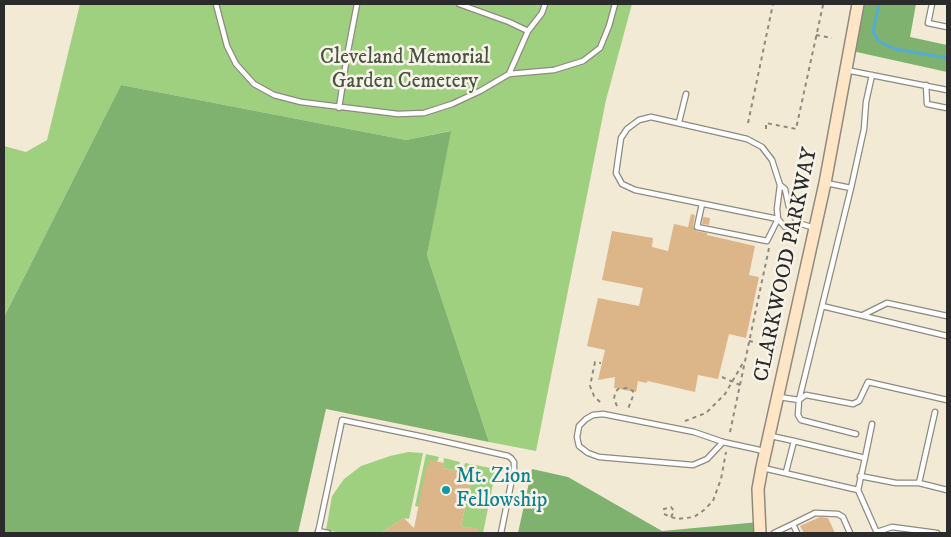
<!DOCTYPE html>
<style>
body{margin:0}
#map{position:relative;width:951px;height:537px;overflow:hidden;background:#f3ead5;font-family:"IM FELL DW Pica",serif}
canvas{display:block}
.frame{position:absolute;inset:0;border:5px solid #2b2b2b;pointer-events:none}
</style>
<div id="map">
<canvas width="951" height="537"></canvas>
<div class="frame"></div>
</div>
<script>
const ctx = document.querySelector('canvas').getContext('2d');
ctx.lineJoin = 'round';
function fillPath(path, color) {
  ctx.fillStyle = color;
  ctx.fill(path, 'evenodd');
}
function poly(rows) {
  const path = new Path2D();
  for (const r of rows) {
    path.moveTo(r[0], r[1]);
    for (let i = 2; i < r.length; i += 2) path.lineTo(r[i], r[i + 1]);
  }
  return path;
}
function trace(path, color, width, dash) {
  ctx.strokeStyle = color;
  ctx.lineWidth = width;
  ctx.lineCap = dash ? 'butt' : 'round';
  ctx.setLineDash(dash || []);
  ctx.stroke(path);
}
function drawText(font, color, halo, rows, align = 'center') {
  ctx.font = font + ' "IM FELL DW Pica",serif';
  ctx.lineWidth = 5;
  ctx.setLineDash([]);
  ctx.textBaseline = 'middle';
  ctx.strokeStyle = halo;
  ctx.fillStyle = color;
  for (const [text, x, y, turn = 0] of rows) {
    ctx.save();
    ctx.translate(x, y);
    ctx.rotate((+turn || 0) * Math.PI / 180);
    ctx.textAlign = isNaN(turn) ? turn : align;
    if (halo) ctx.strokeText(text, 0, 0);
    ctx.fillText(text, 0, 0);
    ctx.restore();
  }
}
fillPath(poly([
 [80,4,632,4,606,100,536,451,489,442,427,255,450,131,406,140,121,85,4,317,4,146,26,152,47,140],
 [408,452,423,453,409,519,404,518,381,533,341,533,326,530,332,496,344,479,361,466,390,456],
 [426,454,439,457,419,507,415,506],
 [444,458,460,462,458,471,443,468],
 [465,463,496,469,483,533,476,533,477,529,461,526,473,474,472,469,464,467]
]), '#9fd080');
fillPath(poly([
 [863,4,916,4,910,37,947,45,947,72,852,51],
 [121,85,406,140,451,131,427,255,489,442,326,409,298,533,4,533,4,317],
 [532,469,568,477,662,531,759,522,760,533,518,533]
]), '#7fb26e');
trace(poly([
 [879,4,873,31,878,41,895,49,947,58]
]), '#55abd2', 3);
fillPath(poly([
 [691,214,695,215,693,227,696,231,707,233,707,235,755,246,749,275,759,277,746,338,729,334,718,379,698,375,695,392,648,381,646,383,638,381,636,392,614,388,615,377,598,380,605,350,587,346,598,298,639,306,643,288,602,280,612,231,653,238,652,247,668,251,674,224,688,227],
 [703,217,710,218,709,225,702,224],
 [430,460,444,463,443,468,458,471,460,467,472,469,471,473,473,474,461,526,479,529,479,533,381,533,404,518,414,528,427,465,429,465],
 [820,517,828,518,835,533,804,533,800,526]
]), '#dcb589');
const lane = poly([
 [216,4,227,46,236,64,254,84,274,95,301,102,398,114,424,113,452,104,480,91,509,74,528,31,542,13,545,4],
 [459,4,509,22,528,31],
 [932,4,928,23,947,27],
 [846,70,947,90],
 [509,74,554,70,583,61,600,48,609,26,615,4],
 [926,85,927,104,947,108],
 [339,108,347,56,357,4],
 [679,122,686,94],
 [851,188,864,129,866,102,872,75],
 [702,204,697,227,767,241,778,219,635,190,622,184,616,173,621,138,627,129,639,120,651,117,747,139,762,147,772,160,780,185],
 [798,223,789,207,785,189,780,185,777,209,778,219,785,227,792,227,798,223,815,228],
 [822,306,947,336],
 [863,315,887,303,947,316],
 [779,397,799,400,851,188,826,183],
 [856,434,801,420,798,415,799,400,806,395,853,404,859,401,868,382,947,400],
 [771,436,794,441,786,472],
 [794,441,865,458,858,490],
 [723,442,707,459,693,465,599,457,588,453,579,446,577,437,579,426,586,419,593,415,603,414,694,432,723,442,764,451],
 [865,458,872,424],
 [763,468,858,490,877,533],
 [860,476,896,483,919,483,935,412],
 [919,483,947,490],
 [793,524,815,513,838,514,843,517,850,533],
 [318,531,328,533],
 [877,532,892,527,937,533],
 [318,533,342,420,424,437,508,456,511,458,514,462,514,469,501,533],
 [774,533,793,524,797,533]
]);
const secondary = poly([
 [760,533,758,489,762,467,825,183,858,4]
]);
trace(lane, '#8f8a80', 7);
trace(secondary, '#8f8a80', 14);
trace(poly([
 [816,35,832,38],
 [748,123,773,4],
 [766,129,766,123,796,129,823,5,819,4],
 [749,341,777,347],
 [722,377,740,385],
 [600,402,594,396,590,386,595,362,601,363],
 [617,406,614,399,615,393,618,389,627,388,633,391,633,396,628,409],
 [685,421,706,413,725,394,743,363],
 [730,432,769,248],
 [671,517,674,511,671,507,664,509,664,514,671,517,678,519,694,517,704,510,713,501,721,479,726,452]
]), '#8f8a80', 2, [4, 4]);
trace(lane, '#fff', 4.5);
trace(secondary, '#fee5c5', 11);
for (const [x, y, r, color] of [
 [446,490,5,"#0f9aa8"]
]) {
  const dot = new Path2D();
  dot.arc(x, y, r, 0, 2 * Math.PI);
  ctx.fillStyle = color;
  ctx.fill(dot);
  trace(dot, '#f7f3e8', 2);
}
drawText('21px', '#485440', '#f7f3e8', [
 ["Cleveland Memorial",405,59],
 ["Garden Cemetery",405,83]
]);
drawText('21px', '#2b2b2b', '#f7f3e8', [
 ["CLARKWOOD PARKWAY",787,265,-78]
]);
drawText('21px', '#0d838f', '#f7f3e8', [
 ["Mt. Zion",456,478],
 ["Fellowship",456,502]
], 'left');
</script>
